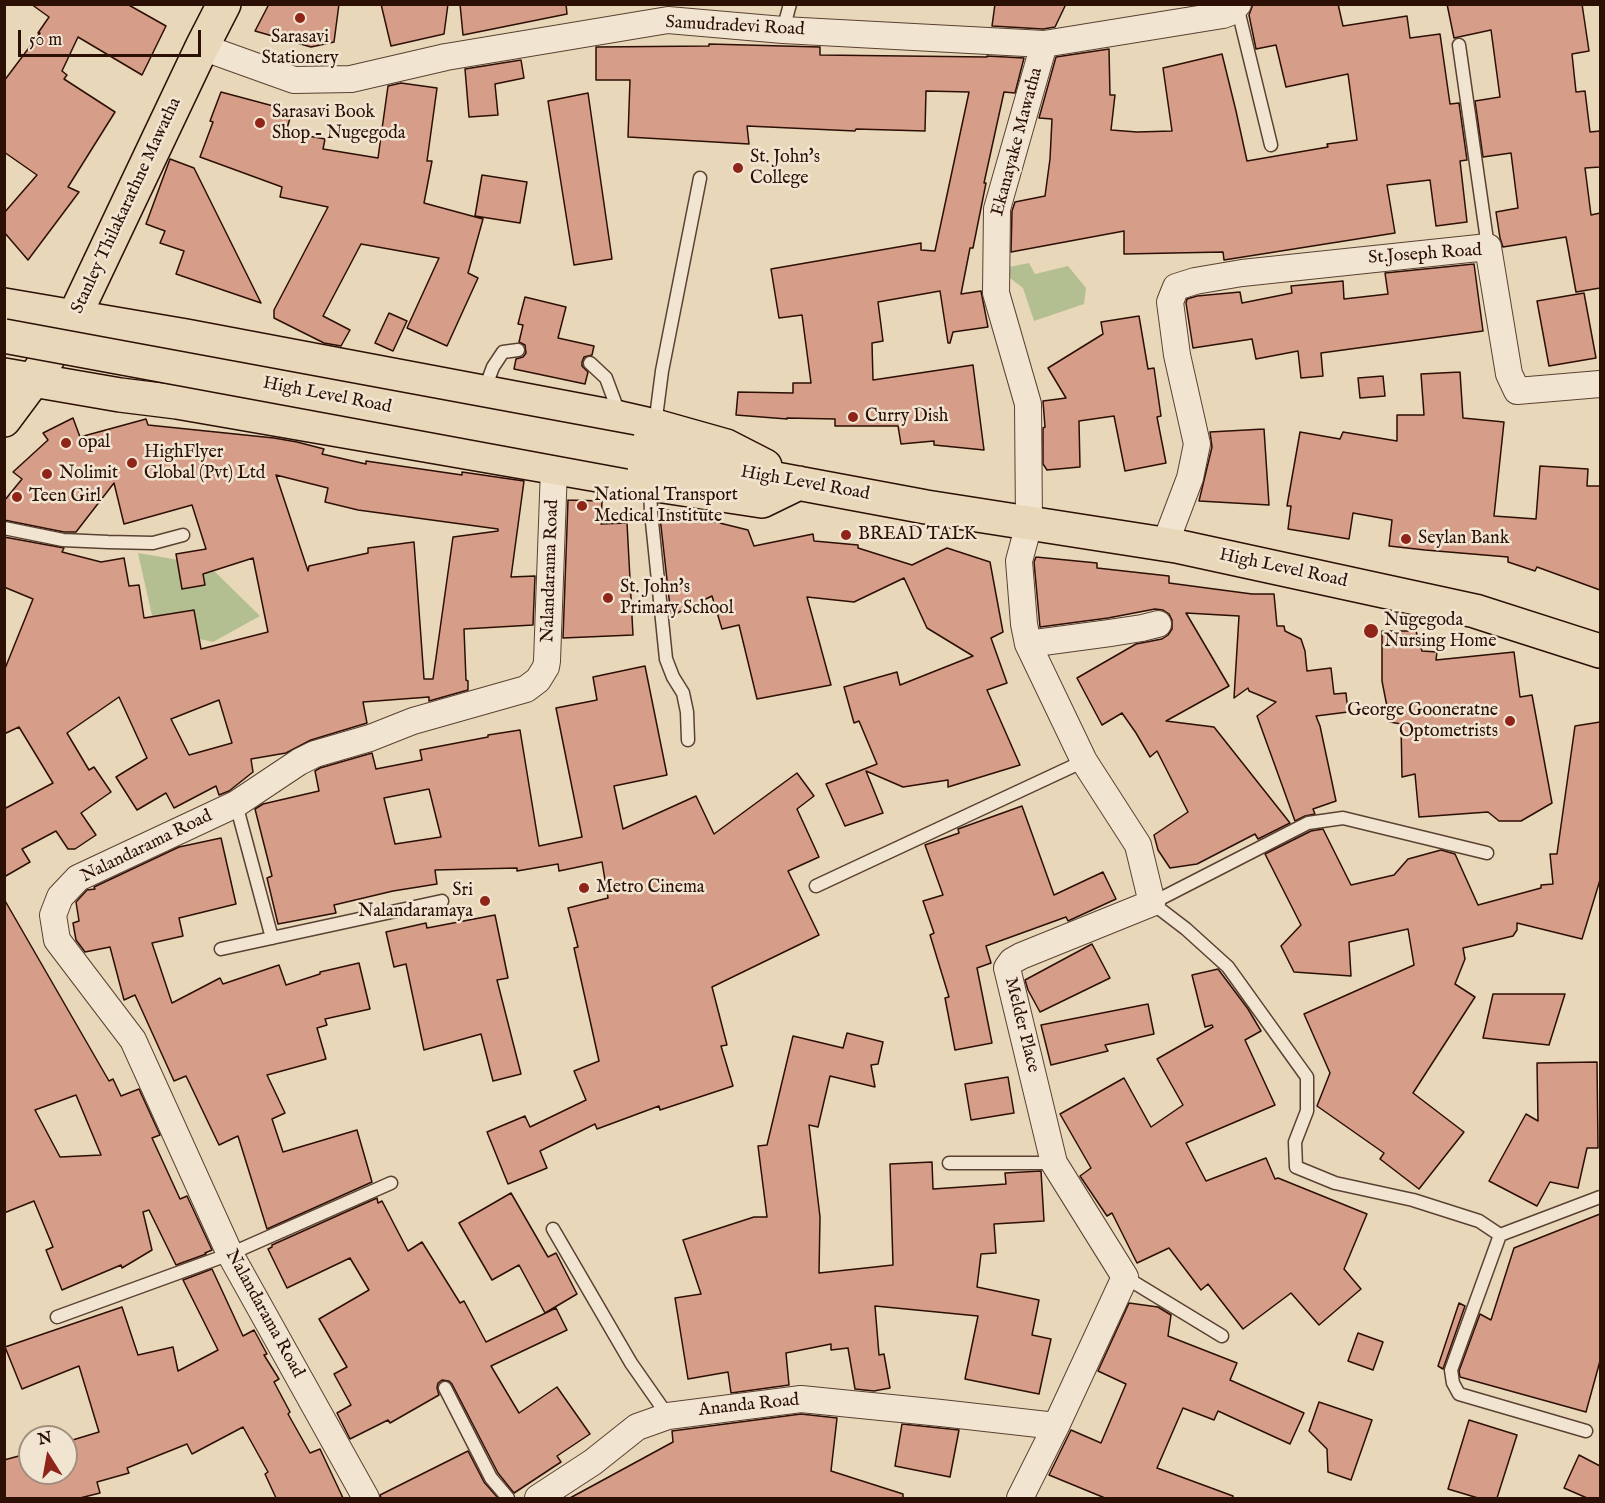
<!DOCTYPE html>
<style>
body{margin:0}
#map{position:relative;width:1605px;height:1503px;overflow:hidden;background:#e9d7b9;font-family:"IM FELL English",serif}
canvas{display:block}
.frame{position:absolute;inset:0;border:6px solid #2c0f05;pointer-events:none}
.north{position:absolute;left:18px;top:1425px;width:60px;height:60px;box-sizing:border-box;background:#f1e5d2;border:2px solid #a28f80;border-radius:50%;rotate:349deg;font-size:16px;font-weight:700;line-height:24px;text-align:center;color:#2c0f05}
.north::after{content:'';display:block;margin:auto;width:21px;height:27px;background:#8f2418;clip-path:polygon(50% 0,100% 100%,50% 72%,0 100%)}
.scale{position:absolute;left:18px;top:30px;width:183px;height:27px;box-sizing:border-box;border:3px solid #2c0f05;border-top:0;padding-left:8px;font-size:18px;line-height:21px;white-space:nowrap;color:#2c0f05;-webkit-text-stroke:4px #f1e5d2;paint-order:stroke}
</style>
<div id="map">
<canvas width="1605" height="1503"></canvas>
<div class="frame"></div>
<div class="north">N</div>
<div class="scale">50 m</div>
</div>
<script>
const ctx = document.querySelector('canvas').getContext('2d');
ctx.lineJoin = 'round';
function fillPath(path, color) {
  ctx.fillStyle = color;
  ctx.fill(path, 'evenodd');
}
function poly(rows) {
  const path = new Path2D();
  for (const r of rows) {
    path.moveTo(r[0], r[1]);
    for (let i = 2; i < r.length; i += 2) path.lineTo(r[i], r[i + 1]);
  }
  return path;
}
function trace(path, color, width, dash) {
  ctx.strokeStyle = color;
  ctx.lineWidth = width;
  ctx.lineCap = dash ? 'butt' : 'round';
  ctx.setLineDash(dash || []);
  ctx.stroke(path);
}
function drawText(font, color, halo, rows, align = 'center') {
  ctx.font = font + ' "IM FELL English",serif';
  ctx.lineWidth = 5;
  ctx.setLineDash([]);
  ctx.textBaseline = 'middle';
  ctx.strokeStyle = halo;
  ctx.fillStyle = color;
  for (const [text, x, y, turn = 0] of rows) {
    ctx.save();
    ctx.translate(x, y);
    ctx.rotate((+turn || 0) * Math.PI / 180);
    ctx.textAlign = isNaN(turn) ? turn : align;
    if (halo) ctx.strokeText(text, 0, 0);
    ctx.fillText(text, 0, 0);
    ctx.restore();
  }
}
fillPath(poly([
 [1029,263,1035,274,1068,266,1086,288,1084,304,1034,321,1023,288,1010,278,1009,267],
 [138,553,208,565,260,616,213,642,155,629]
]), '#b4bf91');
const building = poly([
 [31,4,127,4,166,26,142,75,78,37,62,71,67,75,64,79,115,112,68,187,79,192,28,260,4,232,4,213,37,175,4,152,4,81,40,33,38,33,49,17,31,4],
 [269,4,339,4,334,42,311,47,255,31,269,4],
 [381,4,448,4,444,34,391,46,381,4],
 [460,4,566,4,567,14,463,35,460,4],
 [995,4,1066,4,1055,27,1043,29,992,26,995,4],
 [1253,4,1338,4,1343,26,1407,16,1410,38,1440,34,1450,104,1459,103,1467,160,1460,161,1467,222,1436,226,1430,180,1387,185,1395,233,1224,260,1223,252,1124,254,1124,231,1011,252,1012,211,1015,202,1045,196,1050,159,1052,119,1039,118,1056,57,1109,49,1110,95,1115,95,1111,130,1137,132,1172,131,1163,68,1222,54,1236,111,1247,161,1328,147,1327,144,1357,140,1348,74,1286,87,1276,45,1256,49,1249,15,1253,4],
 [1447,4,1582,4,1589,51,1572,54,1576,92,1585,91,1590,132,1600,131,1600,167,1585,168,1591,215,1600,213,1600,288,1576,292,1566,237,1503,247,1500,238,1496,212,1518,208,1511,153,1483,157,1475,101,1500,97,1491,30,1454,38,1447,4],
 [709,44,820,47,820,55,987,57,987,56,1024,58,1015,93,1004,92,984,183,986,183,973,248,970,248,961,294,981,291,988,327,953,332,950,343,948,343,940,291,878,302,883,341,872,343,873,380,973,365,984,450,934,445,934,441,901,444,898,426,835,426,835,419,787,418,787,419,736,415,738,392,793,393,793,383,811,383,802,315,779,318,771,269,921,243,921,250,935,251,969,92,926,91,925,131,856,129,855,131,747,126,749,144,628,137,630,80,596,80,596,47,709,46,709,44],
 [521,60,524,78,495,84,498,115,469,117,465,69,521,60],
 [401,83,437,88,427,161,432,161,424,203,483,219,468,273,478,278,447,346,407,328,439,258,361,244,323,316,350,330,341,346,324,343,274,318,274,310,328,207,280,197,282,187,200,157,213,122,210,121,221,92,292,111,286,132,325,139,323,149,378,158,388,86,401,83],
 [588,93,612,259,574,265,548,101,588,93],
 [170,159,194,168,261,303,176,274,184,251,160,243,165,231,146,224,170,159],
 [482,175,527,182,520,223,475,216,482,175],
 [1474,264,1483,331,1321,353,1323,376,1301,378,1298,351,1256,359,1252,339,1193,348,1186,303,1187,299,1197,296,1240,292,1242,303,1292,293,1291,286,1343,281,1344,299,1388,294,1385,273,1474,264],
 [1584,293,1596,358,1549,366,1537,301,1584,293],
 [525,297,566,307,558,338,594,346,592,355,584,357,582,362,582,366,588,372,585,384,514,369,516,359,523,357,526,353,525,345,519,342,523,325,518,324,525,297],
 [389,313,407,321,393,351,375,343,389,313],
 [1139,316,1148,369,1154,368,1161,416,1157,417,1166,463,1125,471,1114,416,1079,421,1080,467,1047,470,1043,464,1043,428,1045,427,1043,401,1066,398,1048,368,1103,334,1101,322,1139,316],
 [1460,372,1463,418,1504,422,1494,516,1536,519,1540,466,1588,469,1587,486,1600,486,1600,590,1537,567,1535,571,1508,562,1508,557,1425,550,1389,546,1392,520,1353,513,1349,539,1288,529,1291,506,1287,506,1300,432,1340,439,1343,432,1397,441,1397,415,1424,415,1421,374,1460,372],
 [1383,376,1385,396,1360,398,1358,378,1383,376],
 [73,418,80,437,146,419,148,425,274,438,297,442,324,449,322,454,366,464,366,461,462,475,462,472,524,481,511,577,535,576,533,625,464,629,466,680,468,681,468,690,429,701,429,697,363,702,367,723,311,740,286,753,251,759,253,772,229,791,219,795,216,786,174,808,166,793,137,810,116,777,147,758,119,697,67,733,89,770,94,767,111,792,81,813,96,835,75,849,68,849,56,831,22,849,30,862,4,877,4,809,53,783,19,727,4,734,4,671,33,599,4,587,4,537,64,548,62,552,101,562,124,558,129,586,139,585,144,618,194,610,201,649,268,632,253,558,203,574,205,585,182,589,176,554,206,549,192,505,124,524,114,483,76,532,64,532,4,520,4,501,22,479,13,472,48,440,43,433,73,418],
 [276,475,328,488,325,502,358,510,498,529,498,531,453,537,433,679,424,679,414,542,368,548,368,553,309,566,308,571,276,475],
 [219,700,232,743,189,755,171,719,219,700],
 [1264,429,1269,505,1199,501,1212,447,1210,432,1264,429],
 [568,500,602,501,601,524,627,523,633,635,563,638,568,500],
 [659,508,748,530,754,546,813,534,814,541,858,545,858,548,912,565,947,548,990,562,1003,632,991,638,1007,683,987,690,1020,765,948,787,948,780,903,787,866,771,883,813,845,826,826,784,877,764,859,721,854,723,844,687,897,672,900,685,973,656,927,628,904,578,854,602,807,597,831,685,757,699,739,625,722,629,712,596,671,616,659,508],
 [1036,557,1097,563,1097,568,1169,576,1169,583,1252,594,1274,594,1277,626,1284,626,1285,631,1301,639,1305,651,1307,671,1331,668,1334,694,1346,693,1348,712,1316,716,1320,726,1336,801,1313,809,1315,814,1305,816,1295,821,1257,716,1276,702,1249,691,1248,688,1234,698,1239,616,1186,613,1229,686,1166,721,1214,727,1290,823,1258,839,1255,834,1197,864,1170,868,1158,850,1154,835,1188,812,1157,751,1150,757,1136,733,1122,713,1102,725,1077,678,1136,644,1162,639,1168,635,1172,629,1172,620,1169,614,1163,610,1155,609,1108,618,1040,627,1034,562,1036,557],
 [1382,631,1416,631,1422,651,1437,652,1436,660,1514,652,1520,697,1532,695,1552,803,1521,821,1499,821,1488,812,1419,817,1415,774,1402,777,1401,724,1390,722,1382,681,1382,631],
 [645,666,667,775,614,786,623,829,696,796,714,834,797,773,814,796,797,809,819,857,788,871,819,935,712,987,727,1045,721,1046,733,1086,660,1110,659,1106,597,1129,595,1124,540,1151,547,1168,508,1184,487,1132,525,1116,530,1127,586,1100,574,1071,599,1061,574,948,578,947,568,908,608,898,602,862,559,871,558,864,517,871,517,868,435,870,437,884,393,891,334,905,336,913,278,924,267,878,272,876,255,809,263,804,319,791,315,771,320,768,372,753,376,769,422,760,420,750,488,737,488,735,520,730,539,846,582,837,556,708,597,700,593,677,645,666],
 [429,789,441,837,395,844,384,798,429,789],
 [1600,722,1600,880,1582,939,1517,923,1517,930,1513,936,1463,948,1465,959,1455,984,1475,997,1413,1093,1464,1132,1419,1189,1380,1159,1384,1153,1317,1106,1330,1073,1304,1014,1414,965,1408,929,1349,942,1351,976,1294,972,1281,946,1301,925,1265,854,1311,831,1323,829,1351,885,1394,875,1408,859,1441,850,1455,854,1478,905,1541,888,1541,885,1553,884,1550,854,1557,854,1575,726,1600,722],
 [1022,806,1054,895,1103,872,1116,899,1068,921,1066,917,986,946,991,963,977,968,992,1043,955,1050,945,998,949,997,930,935,934,933,923,901,943,895,925,845,959,833,958,829,1022,806],
 [221,838,236,904,179,918,183,936,152,943,172,1003,220,978,223,984,279,965,286,985,320,974,320,972,359,963,370,1009,325,1019,327,1025,317,1028,326,1059,267,1075,285,1113,272,1119,283,1152,357,1130,372,1182,267,1229,238,1136,219,1145,186,1076,174,1081,135,995,124,1000,110,947,85,952,76,940,73,923,79,921,76,902,87,890,95,889,94,887,179,847,221,838],
 [4,899,109,1081,113,1079,121,1096,139,1089,160,1135,152,1138,180,1199,187,1196,212,1250,205,1253,206,1254,176,1265,149,1210,143,1212,152,1250,122,1268,121,1265,62,1290,46,1250,53,1247,34,1201,4,1213,4,899],
 [76,1095,101,1155,60,1157,35,1110,76,1095],
 [495,915,508,978,497,980,521,1074,493,1081,481,1034,424,1050,406,964,394,967,386,932,426,923,427,928,495,915],
 [1092,944,1110,978,1040,1012,1028,990,1025,980,1092,944],
 [1218,969,1248,1009,1261,1031,1245,1040,1275,1105,1186,1143,1206,1181,1266,1158,1275,1179,1278,1178,1367,1214,1344,1269,1361,1289,1319,1325,1291,1293,1243,1329,1208,1284,1201,1290,1169,1248,1137,1263,1112,1213,1107,1216,1080,1176,1091,1168,1060,1114,1124,1078,1151,1127,1183,1105,1157,1059,1213,1027,1212,1025,1205,1027,1192,975,1218,969],
 [1493,994,1565,994,1549,1045,1483,1038,1493,994],
 [1148,1004,1154,1034,1105,1045,1108,1051,1051,1065,1041,1025,1148,1004],
 [847,1033,883,1042,878,1064,871,1065,875,1087,830,1076,818,1127,809,1125,820,1217,819,1273,893,1265,890,1164,932,1162,933,1189,1006,1184,1005,1173,1041,1171,1044,1221,994,1224,996,1253,981,1254,977,1287,1039,1300,1032,1335,1051,1339,1039,1394,965,1379,978,1316,875,1306,879,1355,884,1354,890,1388,874,1391,855,1389,848,1348,831,1350,831,1344,786,1353,789,1385,731,1393,728,1372,688,1379,675,1298,701,1294,683,1240,754,1217,767,1217,758,1146,767,1145,793,1036,843,1048,847,1033],
 [1597,1062,1598,1148,1587,1148,1578,1188,1550,1182,1537,1206,1489,1181,1526,1114,1538,1121,1537,1063,1597,1062],
 [1008,1077,1014,1113,971,1120,965,1084,1008,1077],
 [511,1193,548,1257,556,1253,577,1294,545,1313,519,1265,492,1280,459,1223,511,1193],
 [377,1198,378,1203,382,1201,408,1251,422,1242,460,1303,464,1301,486,1342,556,1308,567,1330,491,1366,519,1413,557,1387,590,1434,557,1456,561,1462,514,1493,498,1473,452,1384,449,1381,442,1380,438,1383,437,1388,439,1395,390,1423,388,1420,350,1439,337,1413,351,1405,334,1374,347,1367,319,1319,369,1290,350,1258,287,1288,268,1249,272,1247,272,1245,377,1198],
 [1600,1214,1600,1361,1586,1412,1460,1377,1459,1371,1480,1314,1491,1320,1514,1248,1600,1214],
 [212,1269,243,1336,254,1330,267,1354,264,1355,279,1379,274,1382,290,1412,288,1414,310,1453,320,1449,343,1498,276,1498,265,1474,268,1472,243,1427,192,1454,187,1444,127,1468,129,1473,97,1482,100,1493,80,1498,4,1498,4,1460,30,1453,30,1473,66,1473,66,1442,99,1432,79,1366,22,1389,5,1347,122,1307,138,1355,173,1347,178,1371,218,1350,183,1280,212,1269],
 [1129,1303,1158,1307,1171,1315,1168,1336,1237,1363,1230,1380,1304,1413,1290,1444,1218,1411,1214,1420,1183,1408,1157,1468,1233,1496,1233,1498,1105,1498,1049,1475,1071,1430,1101,1443,1126,1384,1098,1371,1129,1303],
 [1459,1303,1465,1306,1443,1369,1438,1366,1459,1303],
 [1358,1333,1383,1342,1373,1370,1348,1361,1358,1333],
 [1319,1402,1372,1420,1351,1480,1328,1472,1327,1449,1309,1431,1319,1402],
 [801,1414,837,1418,831,1471,903,1494,903,1498,570,1498,673,1442,672,1431,801,1414],
 [1469,1420,1517,1435,1497,1498,1478,1498,1448,1489,1469,1420],
 [902,1424,959,1430,950,1477,895,1466,902,1424],
 [468,1451,484,1482,498,1498,381,1498,380,1495,468,1451],
 [1579,1455,1600,1466,1600,1498,1587,1498,1564,1488,1579,1455]
]);
fillPath(building, '#d69d88');
trace(building, '#2c0f05', 1.5);
const service = poly([
 [1237,6,1271,145],
 [783,30,790,4],
 [1459,45,1488,247],
 [590,363,606,378,619,413],
 [484,391,493,367,503,352,518,350],
 [655,425,662,371,700,178],
 [650,486,651,512,666,659,673,677,683,693,687,712,688,740],
 [4,528,63,540,108,542,153,543,183,535],
 [236,804,272,938],
 [1487,853,1343,818,1308,823,1152,903,1186,929,1228,967,1307,1077,1307,1111,1295,1142,1296,1167,1335,1183,1413,1200,1479,1221,1500,1235,1451,1370,1453,1383,1459,1394,1586,1431],
 [816,886,1084,761],
 [221,949,442,901],
 [949,1163,1054,1163],
 [553,1229,631,1363,668,1416],
 [1500,1235,1600,1197],
 [1125,1277,1222,1336],
 [57,1317,230,1254,391,1183],
 [445,1388,491,1478,508,1498]
]);
const minor = poly([
 [202,47,294,80,351,79,446,57,668,20,783,30,1044,44,1223,15,1231,12,1238,4],
 [1165,544,1190,478,1197,444,1177,355,1170,302,1176,287,1195,281,1242,273,1488,247,1509,374,1517,391,1600,384],
 [1028,644,1110,633,1142,628,1158,624],
 [366,1498,230,1254,133,1040,57,940,53,915,60,897,78,878,236,804,299,762,315,754,370,738,413,721,526,689,538,680,546,667,547,661,554,468],
 [538,1498,593,1462,637,1427,668,1416,801,1399,941,1413,1056,1426],
 [1020,1498,1056,1426,1125,1277,1054,1163,1007,968,1012,961,1021,956,1152,903,1138,845,1084,761,1028,644,1024,624,1019,561,1029,524,1028,404,996,293,997,209,1044,44]
]);
const primary = poly([
 [4,420,33,381,74,317,202,47,224,4]
]);
const trunk = poly([
 [4,305,186,336,620,418,655,426,726,446,765,466],
 [4,375,120,395,177,402,650,484,762,501,799,483],
 [631,452,926,507,1176,546,1475,611,1600,651]
]);
trace(service, '#5b4132', 15);
trace(minor, '#5b4132', 28);
trace(primary, '#2c0f05', 36);
trace(trunk, '#2c0f05', 36);
trace(service, '#f1e5d2', 12);
trace(minor, '#f1e5d2', 26);
trace(primary, '#e9d7b9', 33);
trace(trunk, '#e9d7b9', 33);
const trunkBridge = poly([
 [4,336,631,452]
]);
trace(trunkBridge, '#2c0f05', 36, []);
trace(trunkBridge, '#e9d7b9', 33);
for (const [x, y, r, color] of [
 [300,18,6,"#8f2418"],
 [260,123,6,"#8f2418"],
 [738,168,6,"#8f2418"],
 [853,417,6,"#8f2418"],
 [66,443,6,"#8f2418"],
 [132,463,6,"#8f2418"],
 [47,474,6,"#8f2418"],
 [17,497,6,"#8f2418"],
 [582,506,6,"#8f2418"],
 [846,535,6,"#8f2418"],
 [1406,539,6,"#8f2418"],
 [608,598,6,"#8f2418"],
 [1371,631,8,"#8f2418"],
 [1510,721,6,"#8f2418"],
 [584,888,6,"#8f2418"],
 [485,901,6,"#8f2418"]
]) {
  const dot = new Path2D();
  dot.arc(x, y, r, 0, 2 * Math.PI);
  ctx.fillStyle = color;
  ctx.fill(dot);
  trace(dot, '#f1e5d2', 2);
}
drawText('18px', '#2c0f05', '#f1e5d2', [
 ["Samudradevi Road",735,27,3],
 ["Ekanayake Mawatha",1018,142,-75],
 ["Stanley Thilakarathne Mawatha",127,206,-65],
 ["St.Joseph Road",1425,255,-4],
 ["High Level Road",327,396,11],
 ["High Level Road",805,484,10],
 ["High Level Road",1283,569,12],
 ["Nalandarama Road",551,571,-88],
 ["Nalandarama Road",147,847,-26],
 ["Melder Place",1021,1025,76],
 ["Nalandarama Road",264,1314,61],
 ["Ananda Road",749,1406,-6]
]);
drawText('18px', '#2c0f05', '#f1e5d2', [
 ["Sarasavi",300,38,"center"],
 ["Stationery",300,59,"center"],
 ["Sarasavi Book",272,113],
 ["Shop - Nugegoda",272,134],
 ["St. John's",750,158],
 ["College",750,179],
 ["Curry Dish",865,417],
 ["opal",78,443],
 ["HighFlyer",144,453],
 ["Global (Pvt) Ltd",144,474],
 ["Nolimit",59,474],
 ["National Transport",594,496],
 ["Medical Institute",594,517],
 ["Teen Girl",29,497],
 ["BREAD TALK",858,535],
 ["Seylan Bank",1418,539],
 ["St. John's",620,588],
 ["Primary School",620,609],
 ["Nugegoda",1384,621],
 ["Nursing Home",1384,642],
 ["George Gooneratne",1498,711,"right"],
 ["Optometrists",1498,732,"right"],
 ["Metro Cinema",596,888],
 ["Sri",473,891,"right"],
 ["Nalandaramaya",473,912,"right"]
], 'left');
</script>
